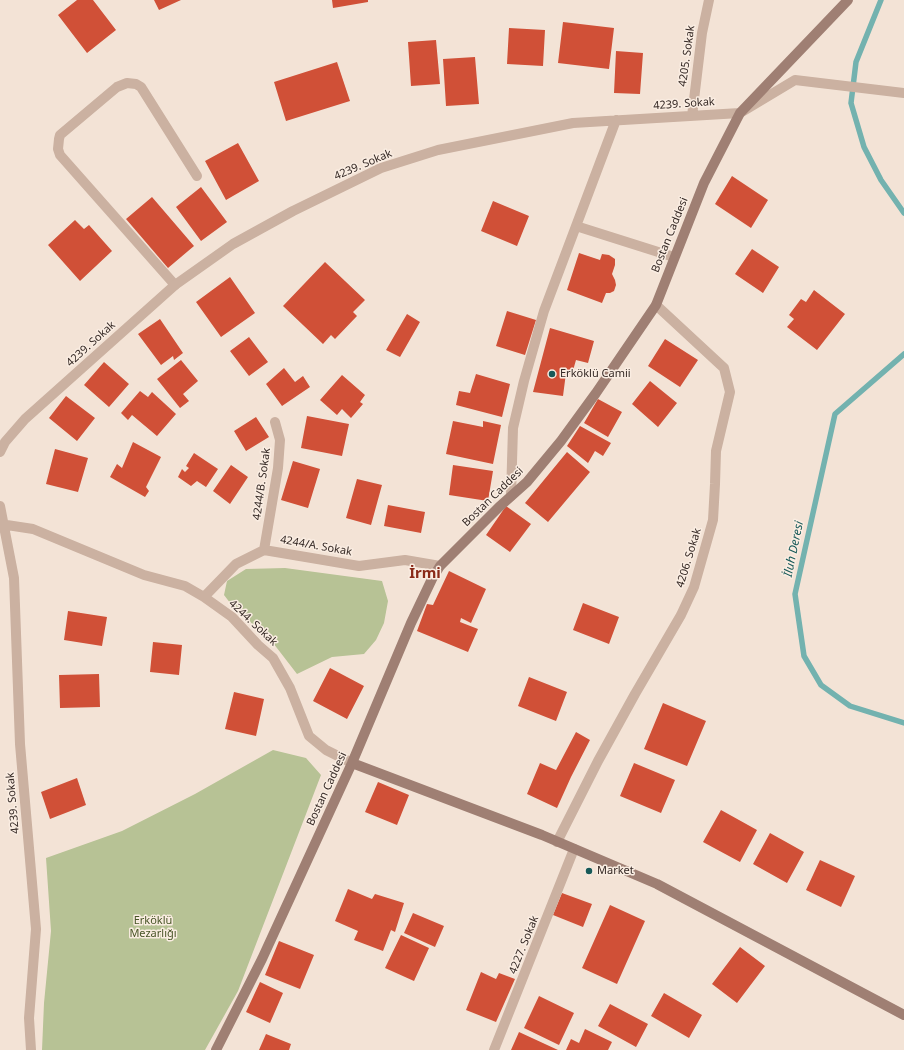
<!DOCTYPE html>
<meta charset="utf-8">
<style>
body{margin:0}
canvas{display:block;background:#f3e3d6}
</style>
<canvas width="904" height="1050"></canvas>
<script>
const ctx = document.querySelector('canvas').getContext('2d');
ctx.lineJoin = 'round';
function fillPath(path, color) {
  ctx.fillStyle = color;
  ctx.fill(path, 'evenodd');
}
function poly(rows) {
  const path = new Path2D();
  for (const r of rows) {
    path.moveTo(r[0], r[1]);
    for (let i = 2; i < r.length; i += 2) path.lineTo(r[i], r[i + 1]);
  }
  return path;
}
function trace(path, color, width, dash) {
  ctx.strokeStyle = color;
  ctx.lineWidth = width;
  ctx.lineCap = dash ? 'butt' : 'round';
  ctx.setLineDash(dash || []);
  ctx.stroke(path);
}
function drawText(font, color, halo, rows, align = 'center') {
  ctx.font = font + ' "Noto Sans",sans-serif';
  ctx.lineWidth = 3;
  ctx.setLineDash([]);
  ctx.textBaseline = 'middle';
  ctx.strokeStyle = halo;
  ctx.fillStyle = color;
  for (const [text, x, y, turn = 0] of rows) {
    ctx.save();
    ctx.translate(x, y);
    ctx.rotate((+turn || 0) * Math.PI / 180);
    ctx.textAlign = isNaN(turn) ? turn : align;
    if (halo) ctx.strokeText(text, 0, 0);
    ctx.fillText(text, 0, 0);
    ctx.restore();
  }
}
fillPath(poly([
 [285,568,382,581,388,601,384,623,376,640,364,654,332,657,297,674,270,639,234,608,224,595,227,581,246,569],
 [273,750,306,758,321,775,238,991,205,1050,42,1050,44,1003,51,931,46,858,122,831,195,794]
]), '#b7c295');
trace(poly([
 [881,0,856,62,851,103,864,147,881,180,904,213],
 [904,354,835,414,795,594,804,656,821,685,850,706,904,723]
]), '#73b2af', 5.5);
fillPath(poly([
 [77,0,93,0,116,30,87,53,58,15],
 [154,0,181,0,159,10],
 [332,0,368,0,368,2,333,8],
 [563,22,614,28,609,69,558,63],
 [509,28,545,30,543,66,507,64],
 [436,40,440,84,411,86,408,42],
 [616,51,643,53,640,94,614,93],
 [475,57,479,104,446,106,443,59],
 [337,62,350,101,286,121,274,82],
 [238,143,259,181,226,200,205,161],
 [732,176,768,200,751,228,715,204],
 [201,187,227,222,201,241,176,207],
 [152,197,194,246,168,268,126,219],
 [493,201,529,216,517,246,481,231],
 [75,220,84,229,89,225,112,251,80,281,48,245],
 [752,249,779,267,763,293,735,274],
 [579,253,600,260,602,254,609,255,615,259,615,265,612,274,615,280,616,285,614,291,610,293,606,293,602,303,567,290],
 [325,262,365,300,353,312,357,316,335,339,331,335,323,344,283,306],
 [230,277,255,313,221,337,196,302],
 [814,290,845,314,817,350,787,327,794,319,789,315,801,299,806,302],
 [507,311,536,320,525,355,496,346],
 [407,314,420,322,400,357,386,350],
 [160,319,183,353,174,360,173,356,161,365,138,334],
 [550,328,594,341,588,363,576,360,572,374,566,373,563,396,533,392],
 [249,337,268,362,249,376,230,351],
 [665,339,698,360,680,387,648,366],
 [181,360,198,381,183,394,189,401,180,408,157,379],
 [104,362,129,384,109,407,84,385],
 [284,368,295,382,303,376,310,387,282,406,266,384],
 [476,374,510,384,502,417,456,405,459,391,470,393],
 [342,375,365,395,360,402,363,404,351,418,342,409,337,415,320,400],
 [650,381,677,403,658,427,632,404],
 [140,391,148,397,152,392,176,414,157,436,132,415,128,420,121,413],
 [66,396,95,418,77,441,49,418],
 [598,399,622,412,608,437,584,423],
 [307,416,349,424,342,456,301,448],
 [256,417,269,437,246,451,234,431],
 [453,421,483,427,483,421,501,425,493,464,446,454],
 [580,426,611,443,603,456,595,451,588,463,567,446],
 [133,442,161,457,146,487,149,491,145,497,110,477,117,464,122,468],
 [55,449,88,458,78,492,46,484],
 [567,452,590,472,548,522,525,503],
 [194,453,218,469,206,487,197,481,191,486,178,477,182,469,185,472,189,468,186,466],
 [293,461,320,469,308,508,281,500],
 [231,465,248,477,230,504,213,491],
 [453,465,493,471,488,501,449,495],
 [357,479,382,485,371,525,346,518],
 [388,505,425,512,421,533,384,526],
 [506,506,531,524,510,552,486,535],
 [449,571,486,589,471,623,461,618,460,622,478,629,468,652,417,631,427,604,433,605],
 [583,603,619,617,609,644,573,630],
 [68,611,107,617,102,646,64,640],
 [153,642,182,645,179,675,150,672],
 [330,668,364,686,347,719,313,701],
 [99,674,100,707,60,708,59,675],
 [529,677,567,692,556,721,518,706],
 [234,692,264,699,256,736,225,729],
 [663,703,706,721,687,766,644,749],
 [576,732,590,740,571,777,557,808,527,794,540,763,556,770],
 [634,763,675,780,661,813,620,796],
 [77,778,86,805,50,819,41,792],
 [378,782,409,795,397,825,365,812],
 [721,810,757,830,740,862,703,842],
 [770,833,804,852,787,883,753,864],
 [820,860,855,876,841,907,806,890],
 [348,889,372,899,375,894,404,903,395,932,391,930,383,951,354,940,358,931,335,921],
 [562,893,592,904,583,927,553,915],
 [610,905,645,921,617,984,582,968],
 [413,913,444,926,435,947,404,933],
 [401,935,429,948,414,981,385,968],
 [279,941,314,955,300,989,265,975],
 [740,947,765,966,737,1003,712,984],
 [481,972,496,979,499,973,515,979,496,1022,466,1010],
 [260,982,283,993,270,1023,246,1012],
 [664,993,702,1015,689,1038,651,1016],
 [539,996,574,1013,559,1045,524,1028],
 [610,1004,648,1024,636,1047,598,1026],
 [585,1029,612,1042,608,1050,566,1050,571,1039,579,1043],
 [519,1032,558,1050,511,1050],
 [266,1034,291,1044,289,1050,259,1050]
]), '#d05037');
trace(poly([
 [175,285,60,155,58,149,59,139,60,135,117,87,127,83,136,84,141,87,197,176]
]), '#cbb1a1', 10);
trace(poly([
 [692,116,702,33,709,0],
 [576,226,674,257],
 [0,452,5,442,25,419,175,285,233,244,293,211,381,168,438,150,573,123,740,113,795,80,904,93],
 [511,496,513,428,524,381,544,311,616,120],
 [0,506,14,578,20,744,36,929,29,1018,31,1050],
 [0,524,33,529,144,575,185,586,204,597,232,617,258,645,273,658,290,688,309,736,326,750,352,763],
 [264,550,278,468,280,440,275,422],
 [204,597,236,564,264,550,359,566,405,560,440,566],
 [557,842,598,761,635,694,681,615,694,587,713,520,715,484,716,451,730,392,724,368,656,305],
 [494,1050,574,849]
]), '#cbb1a1', 10);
trace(poly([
 [352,763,542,835,657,884,904,1015],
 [216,1050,262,959,352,763,411,623,432,579,440,566,499,507,527,482,561,441,596,393,656,305,704,183,740,113,848,0]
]), '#9f7f73', 10);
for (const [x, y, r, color] of [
 [552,374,4,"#175958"],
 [589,871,4,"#175958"]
]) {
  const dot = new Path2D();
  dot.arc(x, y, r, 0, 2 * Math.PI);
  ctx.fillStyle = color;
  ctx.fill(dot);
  trace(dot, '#faede2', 1.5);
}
drawText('11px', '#352925', '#faede2', [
 ["4205. Sokak",687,56,-82],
 ["4239. Sokak",684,104,-4],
 ["4239. Sokak",363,165,-23],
 ["Bostan Caddesi",670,235,-68],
 ["4239. Sokak",91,344,-42],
 ["4244/B. Sokak",262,484,-82],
 ["Bostan Caddesi",493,497,-44],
 ["4244/A. Sokak",316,546,10],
 ["4206. Sokak",689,558,-73],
 ["4244. Sokak",253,623,43],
 ["Bostan Caddesi",327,789,-65],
 ["4239. Sokak",13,803,-95],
 ["4227. Sokak",524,945,-68]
]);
drawText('11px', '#352925', '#faede2', [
 ["Erköklü Camii",560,374],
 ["Market",597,871]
], 'left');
drawText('11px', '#485527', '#faede2', [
 ["Erköklü",153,921],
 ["Mezarlığı",153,934]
]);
drawText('italic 12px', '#175958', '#faede2', [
 ["İluh Deresi",794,549,-78]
]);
drawText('bold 15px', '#8a2a18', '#faede2', [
 ["İrmi",425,574]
]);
</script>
